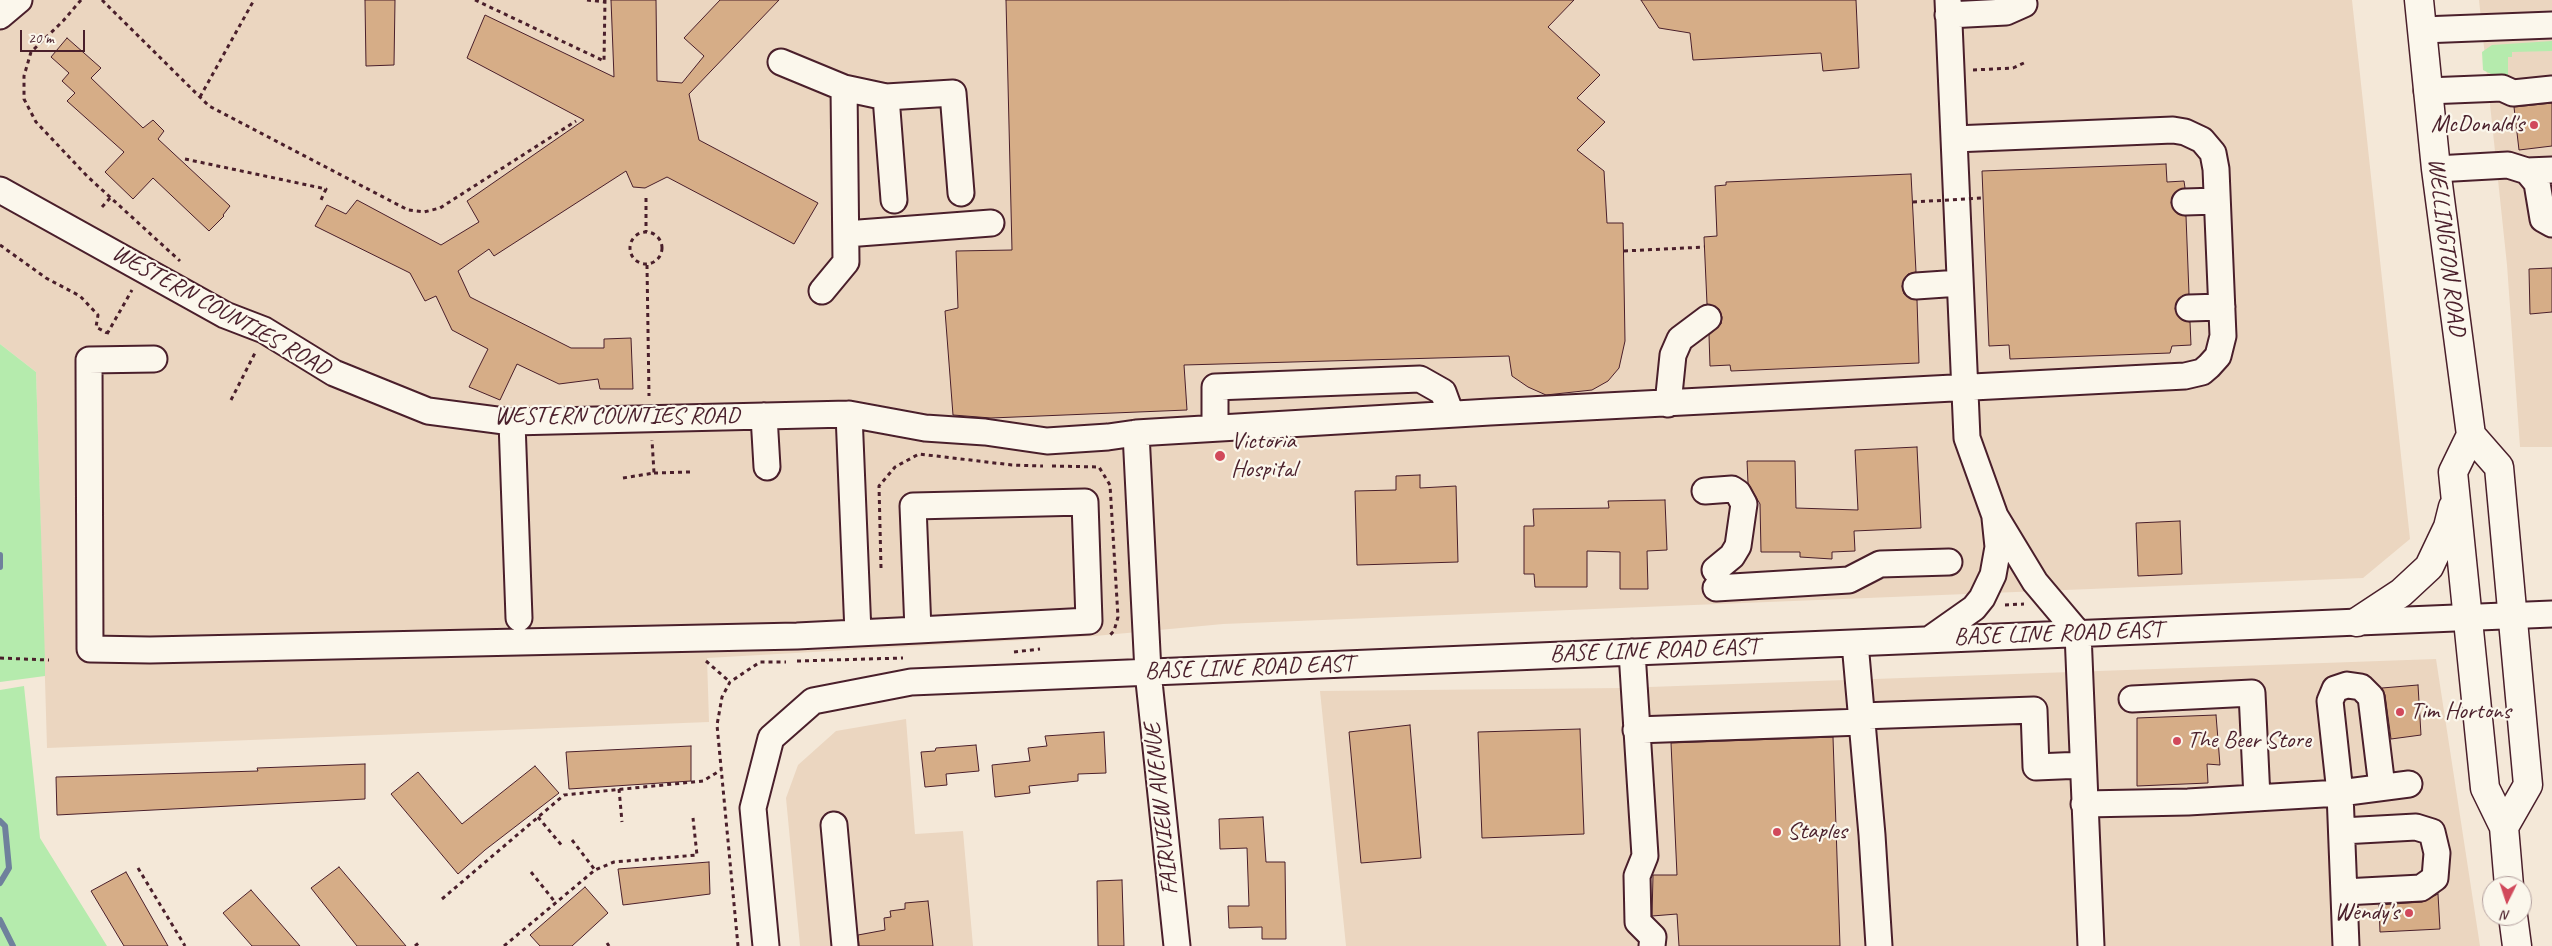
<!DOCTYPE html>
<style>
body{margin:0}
#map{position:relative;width:2552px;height:946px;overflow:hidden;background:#f4e8d8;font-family:Caveat,sans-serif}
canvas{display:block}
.north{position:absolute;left:2482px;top:876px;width:50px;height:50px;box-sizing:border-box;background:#fbf7ec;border:1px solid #b4a19f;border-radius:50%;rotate:184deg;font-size:14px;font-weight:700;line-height:20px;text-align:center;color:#4a1f2b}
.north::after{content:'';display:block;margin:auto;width:18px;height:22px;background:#d1495b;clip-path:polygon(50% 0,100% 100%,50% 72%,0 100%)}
.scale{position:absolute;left:20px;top:30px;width:65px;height:22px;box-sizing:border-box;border:2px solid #4a1f2b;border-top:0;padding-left:6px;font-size:15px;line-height:18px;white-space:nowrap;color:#4a1f2b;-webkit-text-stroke:4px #fbf7ec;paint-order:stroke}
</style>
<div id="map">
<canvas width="2552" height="946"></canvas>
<div class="north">N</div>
<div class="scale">20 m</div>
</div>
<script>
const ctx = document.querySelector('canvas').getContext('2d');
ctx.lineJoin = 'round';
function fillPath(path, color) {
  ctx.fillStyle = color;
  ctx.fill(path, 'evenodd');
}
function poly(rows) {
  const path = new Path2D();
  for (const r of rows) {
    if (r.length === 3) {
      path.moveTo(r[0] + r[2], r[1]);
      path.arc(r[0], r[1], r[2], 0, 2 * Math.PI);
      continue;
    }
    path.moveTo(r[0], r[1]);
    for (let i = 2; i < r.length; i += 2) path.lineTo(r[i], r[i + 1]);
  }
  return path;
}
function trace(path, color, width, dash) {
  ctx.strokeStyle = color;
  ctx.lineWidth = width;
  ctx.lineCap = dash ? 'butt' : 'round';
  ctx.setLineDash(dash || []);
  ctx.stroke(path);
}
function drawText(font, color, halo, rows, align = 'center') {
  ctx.font = font + ' Caveat,sans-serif';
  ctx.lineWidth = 4.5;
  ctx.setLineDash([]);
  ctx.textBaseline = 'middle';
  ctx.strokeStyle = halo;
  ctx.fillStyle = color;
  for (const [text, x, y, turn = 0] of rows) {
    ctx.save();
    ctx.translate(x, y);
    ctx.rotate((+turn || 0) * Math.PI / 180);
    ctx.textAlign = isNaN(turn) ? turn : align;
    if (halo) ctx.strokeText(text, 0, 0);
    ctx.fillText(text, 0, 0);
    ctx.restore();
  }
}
fillPath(poly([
 [0,0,2352,0,2410,539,2363,578,1223,624,1095,636,707,658,709,722,47,748,36,372,0,344],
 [2479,0,2552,0,2552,447,2520,447,2507,265],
 [2436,659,2480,946,1346,946,1320,691,1621,688],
 [906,719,915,834,963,831,973,946,800,946,786,798,798,765,836,731]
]), '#ebd6c0');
fillPath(poly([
 [2552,41,2552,51,2512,52,2512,57,2508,57,2508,76,2495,76,2483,70,2482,52,2492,45],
 [0,344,36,372,45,660,45,676,0,682],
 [24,686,40,838,107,946,0,946,0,690]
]), '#b5ebad');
trace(poly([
 [0,555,0,567],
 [0,821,5,826,9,868,0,883],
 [0,920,13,946]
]), '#6f819c', 6);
const building = poly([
 [365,0,395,0,394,65,366,66,365,0],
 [611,0,656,0,657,81,682,83,704,56,684,38,720,0,779,0,689,94,699,140,818,203,794,244,667,177,645,188,633,187,626,171,494,256,489,249,458,271,470,297,571,348,604,348,604,339,631,338,633,389,600,389,598,379,559,384,517,364,500,400,469,387,488,349,452,330,436,296,425,301,410,273,315,226,327,205,346,214,357,200,441,245,479,222,467,201,584,120,467,58,485,15,614,77,611,0],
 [1006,0,1574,0,1548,27,1600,75,1577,98,1605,122,1577,150,1604,171,1607,223,1623,223,1625,341,1619,368,1608,381,1592,390,1546,395,1528,387,1512,376,1509,356,1184,365,1187,410,991,418,953,415,945,311,958,308,956,251,1012,250,1006,0],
 [1641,0,1856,0,1859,68,1823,71,1821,53,1693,60,1690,33,1659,28,1641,0],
 [67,38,101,68,91,78,143,128,153,120,164,131,158,139,230,206,223,215,224,216,209,231,153,178,133,199,105,172,124,152,67,101,75,93,62,81,69,73,51,57,67,38],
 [2552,103,2552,146,2519,150,2514,107,2552,103],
 [2166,164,2167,182,2184,181,2185,188,2173,195,2171,203,2178,214,2186,216,2189,294,2182,296,2177,301,2175,309,2182,320,2190,322,2191,345,2172,346,2170,353,2010,359,2009,345,1989,346,1982,171,2166,164],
 [1911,174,1916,272,1908,274,1902,286,1904,294,1917,300,1919,363,1731,371,1730,365,1710,366,1709,335,1721,324,1722,317,1719,309,1707,304,1704,237,1717,236,1715,186,1726,185,1726,182,1911,174],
 [2552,268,2552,312,2530,314,2529,269,2552,268],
 [1917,447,1921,528,1854,531,1855,551,1832,552,1832,559,1800,557,1800,552,1761,552,1760,504,1748,483,1747,461,1795,461,1796,508,1858,510,1855,450,1917,447],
 [1420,475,1420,488,1456,486,1458,562,1357,565,1355,491,1396,490,1396,476,1420,475],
 [1665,500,1667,550,1647,551,1648,589,1620,589,1620,552,1587,551,1587,587,1535,587,1534,574,1524,574,1524,526,1534,526,1533,509,1609,508,1608,501,1665,500],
 [2180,521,2182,574,2138,576,2136,523,2180,521],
 [2418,685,2421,735,2391,739,2385,695,2382,688,2418,685],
 [2216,715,2220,765,2207,764,2208,783,2137,786,2137,718,2216,715],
 [1410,725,1421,858,1361,863,1349,732,1410,725],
 [1580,729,1584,834,1482,838,1478,732,1580,729],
 [1104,732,1106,773,1078,774,1078,781,1029,786,1030,793,995,797,992,765,1030,761,1028,748,1047,746,1045,736,1104,732],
 [1833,737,1840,946,1679,946,1677,914,1652,916,1653,875,1677,875,1671,743,1833,737],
 [976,745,979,771,946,774,947,785,925,787,921,752,935,751,936,748,976,745],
 [691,746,691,781,569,789,566,752,691,746],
 [365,764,365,799,57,815,56,777,258,771,257,768,365,764],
 [535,766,559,793,485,850,458,874,391,794,418,772,462,824,535,766],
 [1263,817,1266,862,1285,862,1286,939,1262,939,1262,927,1229,928,1228,906,1249,906,1247,848,1220,849,1219,819,1263,817],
 [709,862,710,894,623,905,618,869,709,862],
 [339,867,406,946,357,946,311,888,339,867],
 [126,872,168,946,124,946,91,891,126,872],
 [1122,880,1124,946,1098,946,1097,881,1122,880],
 [585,887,608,913,572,946,540,946,530,935,585,887],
 [251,890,300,946,252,946,223,913,251,890],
 [2438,894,2440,929,2380,932,2379,905,2422,902,2438,894],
 [928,901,933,946,859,946,858,935,885,930,884,918,891,917,890,911,905,909,905,903,928,901]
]);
fillPath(building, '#d6ad87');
trace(building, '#4a1f2b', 1);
const minor = poly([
 [1948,0,1967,438,1995,516,2035,582,2078,633,2091,946],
 [1948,15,2006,12,2024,4],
 [0,16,19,0],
 [2422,30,2552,25],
 [781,62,844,88,846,262,822,291],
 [844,88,886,97,953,93,961,193],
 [2427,91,2502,88,2513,93,2552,89],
 [886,97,894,200],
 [2436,169,2508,165,2527,171,2552,170],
 [2527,171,2537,183,2543,219,2552,224],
 [0,190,225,315,264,330,334,373,428,411,512,422,849,414,925,428,985,432,1047,441,1108,437,1136,433,1490,412,2185,376,2202,372,2209,366,2218,356,2223,336,2216,169,2213,153,2202,140,2185,132,2173,130,1954,139],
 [2185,202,2217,201],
 [846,234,991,223],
 [1916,286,1960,283],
 [2189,308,2222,307],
 [154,359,89,360,90,649,150,650,797,636,918,630,1089,621,1085,502,913,506,918,630],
 [1668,404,1673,355,1680,339,1708,318],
 [849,414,858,633],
 [764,416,767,467],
 [512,422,519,618],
 [1215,428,1215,387,1420,379,1443,392,1451,414],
 [1136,433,1148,672,1177,946],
 [1705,491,1732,489,1738,493,1744,504,1738,546,1732,556,1715,570],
 [1716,588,1849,580,1880,564,1949,562],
 [1930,639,1974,608,1982,598,1993,575,1998,547,1995,518],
 [1855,643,1872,835,1879,946],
 [1632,652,1645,856,1637,876,1638,922,1653,937,1652,946],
 [2132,699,2252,693,2257,798],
 [1861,716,2034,710,2036,767,2083,765],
 [1636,730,1862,722],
 [2084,804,2188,802,2340,793,2409,784],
 [834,825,845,946],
 [2342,831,2416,827,2432,832,2437,853,2435,878,2421,888,2344,892],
 [766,946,753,808,771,738,813,701,911,682,2552,614],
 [2346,946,2340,793,2330,701,2335,689,2347,685,2361,687,2371,697,2382,787]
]);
const major = poly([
 [2419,0,2436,169,2471,435,2499,467,2528,785,2504,827],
 [2471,435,2453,472,2485,788,2504,827,2509,886],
 [2357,622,2401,593,2429,567,2448,527,2453,507],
 [2513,916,2517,946]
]);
trace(minor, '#4a1f2b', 29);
trace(major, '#4a1f2b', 31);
trace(poly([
 [81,0,63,21,31,52,24,76,24,99,36,122,88,177,180,261],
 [102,0,209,106,408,210,424,212,440,208,576,121],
 [475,0,604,61,605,0],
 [587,0,605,2],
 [1973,70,2013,68,2026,62],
 [200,97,254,0],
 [185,159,326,189,320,202],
 [646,198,646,232],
 [102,207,111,197],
 [646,248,16],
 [0,245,46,278,80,296,98,315,96,327,107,333],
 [1624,251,1705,247],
 [647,265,649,396],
 [107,334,132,290],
 [231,400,256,351],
 [1052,466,1099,467,1110,485,1118,617,1114,631,1108,637],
 [654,473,690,472],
 [623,478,654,473,652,440],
 [881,568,879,486,895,467,919,454,1012,465,1043,466],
 [2005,605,2024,604],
 [1014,652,1040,649],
 [0,658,49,660],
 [706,661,730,682],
 [797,661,903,658],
 [619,789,622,822],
 [538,817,563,847],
 [572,840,595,870],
 [138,868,185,946],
 [531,872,555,902],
 [442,899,564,795,703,781,721,770],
 [607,943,609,946],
 [415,946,420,942],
 [504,946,595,870,614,862,697,855,693,818],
 [738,946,717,725,722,697,730,682,760,662,786,662]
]), '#4a1f2b', 3, [4, 4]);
trace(minor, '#fbf7ec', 25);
trace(major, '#fbf7ec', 28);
trace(poly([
 [1913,202,1983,198]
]), '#4a1f2b', 3, [4, 4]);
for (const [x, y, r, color] of [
 [2534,125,5,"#d1495b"],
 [1220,456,6,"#d1495b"],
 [2400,712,5,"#d1495b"],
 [2177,741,5,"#d1495b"],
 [1777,832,5,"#d1495b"],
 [2409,913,5,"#d1495b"]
]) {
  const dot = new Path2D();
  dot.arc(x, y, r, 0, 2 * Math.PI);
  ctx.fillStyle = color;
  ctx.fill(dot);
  trace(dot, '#fbf7ec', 2);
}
drawText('24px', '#4a1f2b', '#fbf7ec', [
 ["McDonald's",2524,125,"right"],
 ["Victoria",1231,442],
 ["Hospital",1231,470],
 ["Tim Hortons",2410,712],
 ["The Beer Store",2187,741],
 ["Staples",1787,832],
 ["Wendy's",2399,913,"right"]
], 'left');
drawText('24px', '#4a1f2b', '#fbf7ec', [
 ["WELLINGTON ROAD",2446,247,83],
 ["WESTERN COUNTIES ROAD",221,311,29],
 ["WESTERN COUNTIES ROAD",617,417],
 ["BASE LINE ROAD EAST",2058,634,-2],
 ["BASE LINE ROAD EAST",1654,651,-2],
 ["BASE LINE ROAD EAST",1249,668,-2],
 ["FAIRVIEW AVENUE",1162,809,-96]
]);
</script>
